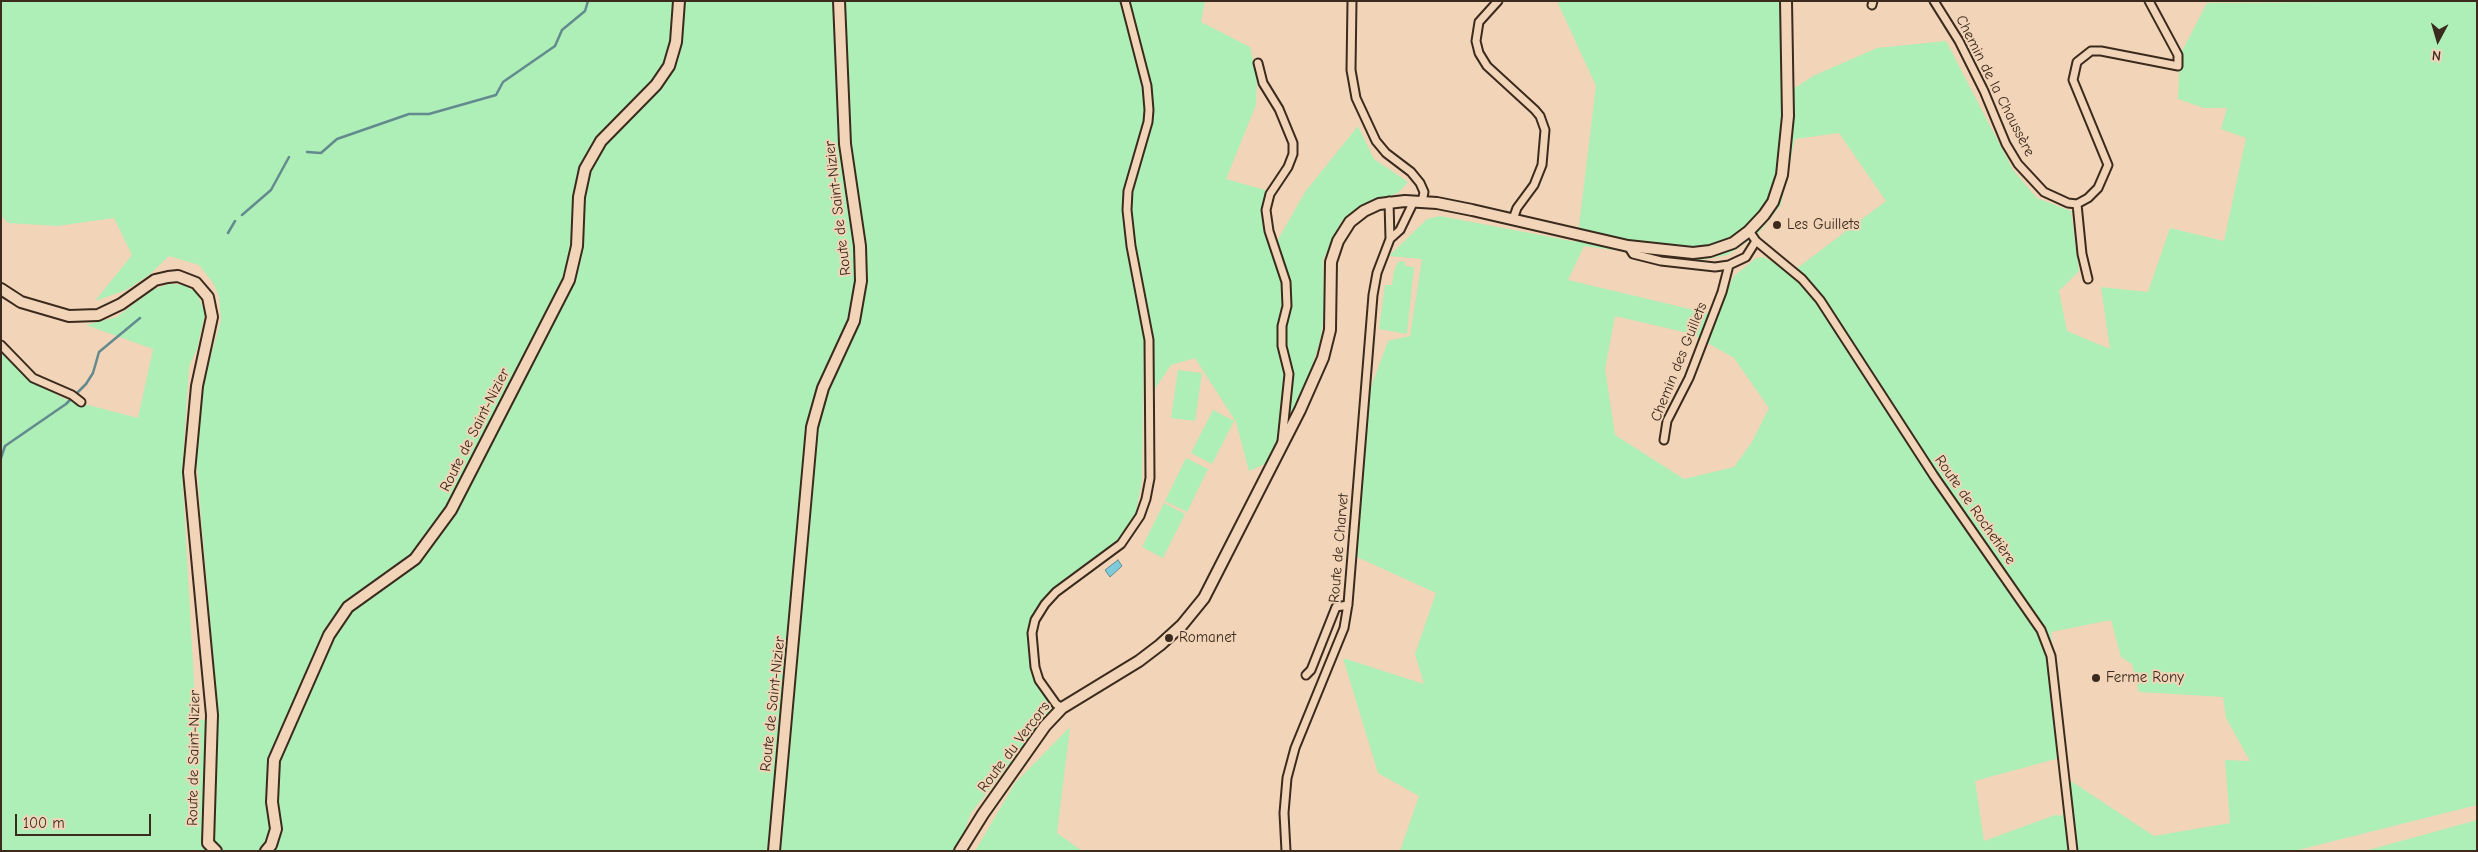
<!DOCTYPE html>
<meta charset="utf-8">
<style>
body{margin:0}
#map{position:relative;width:2478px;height:852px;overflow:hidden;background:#f2d5b8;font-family:"Comic Neue",sans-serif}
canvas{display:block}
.frame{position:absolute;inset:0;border:2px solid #3b2a1e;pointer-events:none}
.north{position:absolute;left:2413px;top:15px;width:50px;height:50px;-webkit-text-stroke:4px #f2d5b8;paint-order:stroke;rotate:186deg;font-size:14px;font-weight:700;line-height:20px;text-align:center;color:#3b2a1e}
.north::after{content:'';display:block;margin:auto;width:18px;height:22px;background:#3b2a1e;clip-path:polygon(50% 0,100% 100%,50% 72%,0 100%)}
.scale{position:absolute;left:15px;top:814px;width:136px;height:22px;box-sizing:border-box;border:2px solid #3b2a1e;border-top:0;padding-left:6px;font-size:15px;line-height:18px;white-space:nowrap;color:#3b2a1e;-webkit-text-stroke:4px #f2d5b8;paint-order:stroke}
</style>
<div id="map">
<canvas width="2478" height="852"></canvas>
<div class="frame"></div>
<div class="north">N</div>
<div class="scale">100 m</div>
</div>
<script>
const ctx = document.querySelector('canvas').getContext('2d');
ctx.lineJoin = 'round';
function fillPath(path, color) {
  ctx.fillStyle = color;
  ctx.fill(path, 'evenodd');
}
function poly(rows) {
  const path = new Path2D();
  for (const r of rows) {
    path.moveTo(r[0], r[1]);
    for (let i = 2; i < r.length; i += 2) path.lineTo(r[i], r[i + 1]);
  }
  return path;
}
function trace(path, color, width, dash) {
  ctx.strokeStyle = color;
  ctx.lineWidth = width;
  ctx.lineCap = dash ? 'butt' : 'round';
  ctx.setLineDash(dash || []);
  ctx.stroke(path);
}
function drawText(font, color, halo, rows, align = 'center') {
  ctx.font = font + ' "Comic Neue",sans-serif';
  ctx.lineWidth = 4;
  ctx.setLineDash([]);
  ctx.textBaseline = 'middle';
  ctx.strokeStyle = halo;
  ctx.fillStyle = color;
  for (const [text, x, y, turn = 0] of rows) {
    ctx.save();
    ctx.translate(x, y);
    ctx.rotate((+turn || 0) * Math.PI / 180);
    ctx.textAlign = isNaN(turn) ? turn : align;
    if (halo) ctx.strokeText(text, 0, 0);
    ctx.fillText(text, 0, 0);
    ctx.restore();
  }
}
fillPath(poly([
 [1,1,1205,1,1201,22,1250,47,1257,78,1256,105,1226,179,1265,190,1276,243,1305,192,1358,126,1374,159,1408,182,1399,192,1342,220,1323,260,1324,315,1321,337,1285,455,1249,471,1236,422,1195,358,1171,365,1154,390,1154,348,1144,321,1142,481,1135,516,1116,542,1066,578,1039,605,1028,635,1031,674,1053,709,971,813,957,851,1,851,1,352,31,381,65,399,138,418,153,349,86,325,117,317,152,290,169,284,184,285,197,293,205,313,197,349,189,366,182,473,196,717,219,726,197,468,197,406,221,320,219,297,214,284,199,265,169,256,149,275,126,290,95,301,132,255,114,218,57,226,8,223,1,215],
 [1557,1,1780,1,1781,97,1813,76,1877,48,1946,41,2013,170,2037,198,2071,211,2079,271,2059,291,2067,331,2110,349,2101,287,2148,292,2170,228,2224,241,2246,138,2221,129,2227,108,2204,108,2178,99,2180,55,2207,3,2477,1,2477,805,2294,851,1400,851,1419,796,1378,773,1343,658,1424,684,1415,654,1436,593,1357,557,1370,390,1388,341,1410,336,1422,259,1389,256,1427,219,1440,216,1577,242,1596,86],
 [1839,133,1886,201,1796,269,1788,271,1764,257,1756,258,1734,276,1715,315,1568,280,1584,246,1696,261,1728,255,1757,235,1781,205,1795,139],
 [1615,316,1692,334,1734,358,1769,408,1752,442,1734,467,1684,479,1615,435,1605,369],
 [2111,620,2121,657,2132,664,2139,692,2223,697,2226,718,2250,761,2225,760,2230,823,2154,836,2071,781,2062,816,2055,815,1984,841,1975,781,2063,757,2051,632],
 [1402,261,1405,262,1405,266,1414,267,1407,334,1379,329,1385,285,1392,285,1394,271,1398,262],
 [1178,370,1202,373,1195,421,1171,418],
 [1213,410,1234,421,1212,464,1191,453],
 [1186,458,1208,469,1187,512,1165,501],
 [1164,503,1185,514,1163,558,1142,547],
 [1070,727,1057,833,1082,851,975,851,1015,783],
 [2477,820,2477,851,2365,851]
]), '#aeeeb7');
const water = poly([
 [1118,560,1122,566,1110,577,1105,570,1118,560]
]);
fillPath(water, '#7dcbdb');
trace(water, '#638b8f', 1);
trace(poly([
 [307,152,321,153,337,139,409,114,429,114,496,95,503,82,555,46,562,30,585,11,588,1],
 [242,215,271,190,289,157],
 [228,233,235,221],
 [1,458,5,446,66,404,86,384,93,373,99,352,140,318]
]), '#638b8f', 2.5);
const street = poly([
 [1352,1,1351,70,1356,98,1376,141,1386,153,1411,172,1420,183,1424,192,1422,202],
 [1498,1,1479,22,1476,41,1479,53,1487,66,1535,110,1540,116,1545,130,1542,165,1534,185,1517,208,1513,219],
 [1934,1,1959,41,1984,91,2006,144,2018,164,2044,192,2068,203,2077,204,2088,198,2098,188,2108,165,2073,80,2077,62,2091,51,2101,51,2178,66,2178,55,2149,1],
 [1872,5,1873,1],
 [1258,63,1263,83,1279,109,1293,143,1293,154,1288,167,1270,194,1266,210,1269,231,1286,282,1287,306,1282,326,1282,346,1289,374,1282,441],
 [2077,204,2082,254,2088,279],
 [1749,231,1756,241,1802,279,1820,300,1934,476,2041,630,2051,656,2073,851],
 [1390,239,1400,230,1414,201],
 [1628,246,1633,254,1661,261,1715,267,1729,265,1746,257,1756,241],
 [1,345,33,378,72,395,81,402],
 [1664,440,1667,421,1689,378,1722,292,1729,265],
 [1306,675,1311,670,1336,607,1348,605],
 [1062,708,1056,704,1039,680,1035,667,1032,633,1035,620,1045,604,1056,592,1121,544,1140,516,1146,499,1150,478,1149,340,1131,246,1127,210,1128,191,1148,122,1149,110,1147,86,1125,1],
 [1286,851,1284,813,1287,778,1295,748,1344,628,1348,604,1373,295,1377,273,1390,239,1389,201]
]);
const secondary = poly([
 [1,289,21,302,69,316,98,315,121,304,155,280,168,277,178,276,196,283,208,297,212,317,197,386,189,472,212,715,208,843,216,851],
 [266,851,271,845,276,829,272,802,274,760,329,635,348,607,415,559,451,510,569,280,577,246,579,197,585,169,601,141,656,85,669,66,676,42,679,1],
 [774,851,812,427,823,388,854,321,861,281,860,246,845,144,839,1],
 [960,851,983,814,1045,726,1062,708,1139,661,1160,645,1182,625,1204,598,1300,410,1323,358,1330,330,1331,262,1338,241,1350,222,1364,211,1379,204,1405,201,1437,203,1472,210,1628,246,1693,253,1710,251,1733,243,1749,231,1764,215,1773,202,1782,175,1788,116,1786,1]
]);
trace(street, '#3b2a1e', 11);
trace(secondary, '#3b2a1e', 14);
trace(street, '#f2d5b8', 7);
trace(secondary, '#f2d5b8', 10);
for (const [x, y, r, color] of [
 [1777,225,5,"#3b2a1e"],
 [1169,638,5,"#3b2a1e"],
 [2096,678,5,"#3b2a1e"]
]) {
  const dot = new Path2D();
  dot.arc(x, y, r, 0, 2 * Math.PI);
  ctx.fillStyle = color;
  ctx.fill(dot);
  trace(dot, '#f2d5b8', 2);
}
drawText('15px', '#3b2a1e', '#f2d5b8', [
 ["Chemin de la Chaussère",1995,86,63],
 ["Route de Saint-Nizier",838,208,-97],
 ["Chemin des Guillets",1679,362,-68],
 ["Route de Saint-Nizier",475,430,-63],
 ["Route de Rochetière",1975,510,55],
 ["Route de Charvet",1339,548,-85],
 ["Route de Saint-Nizier",773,704,-84],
 ["Route du Vercors",1014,747,-53],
 ["Route de Saint-Nizier",194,758,-89]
]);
drawText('15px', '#3b2a1e', '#f2d5b8', [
 ["Les Guillets",1787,225],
 ["Romanet",1179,638],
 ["Ferme Rony",2106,678]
], 'left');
</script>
